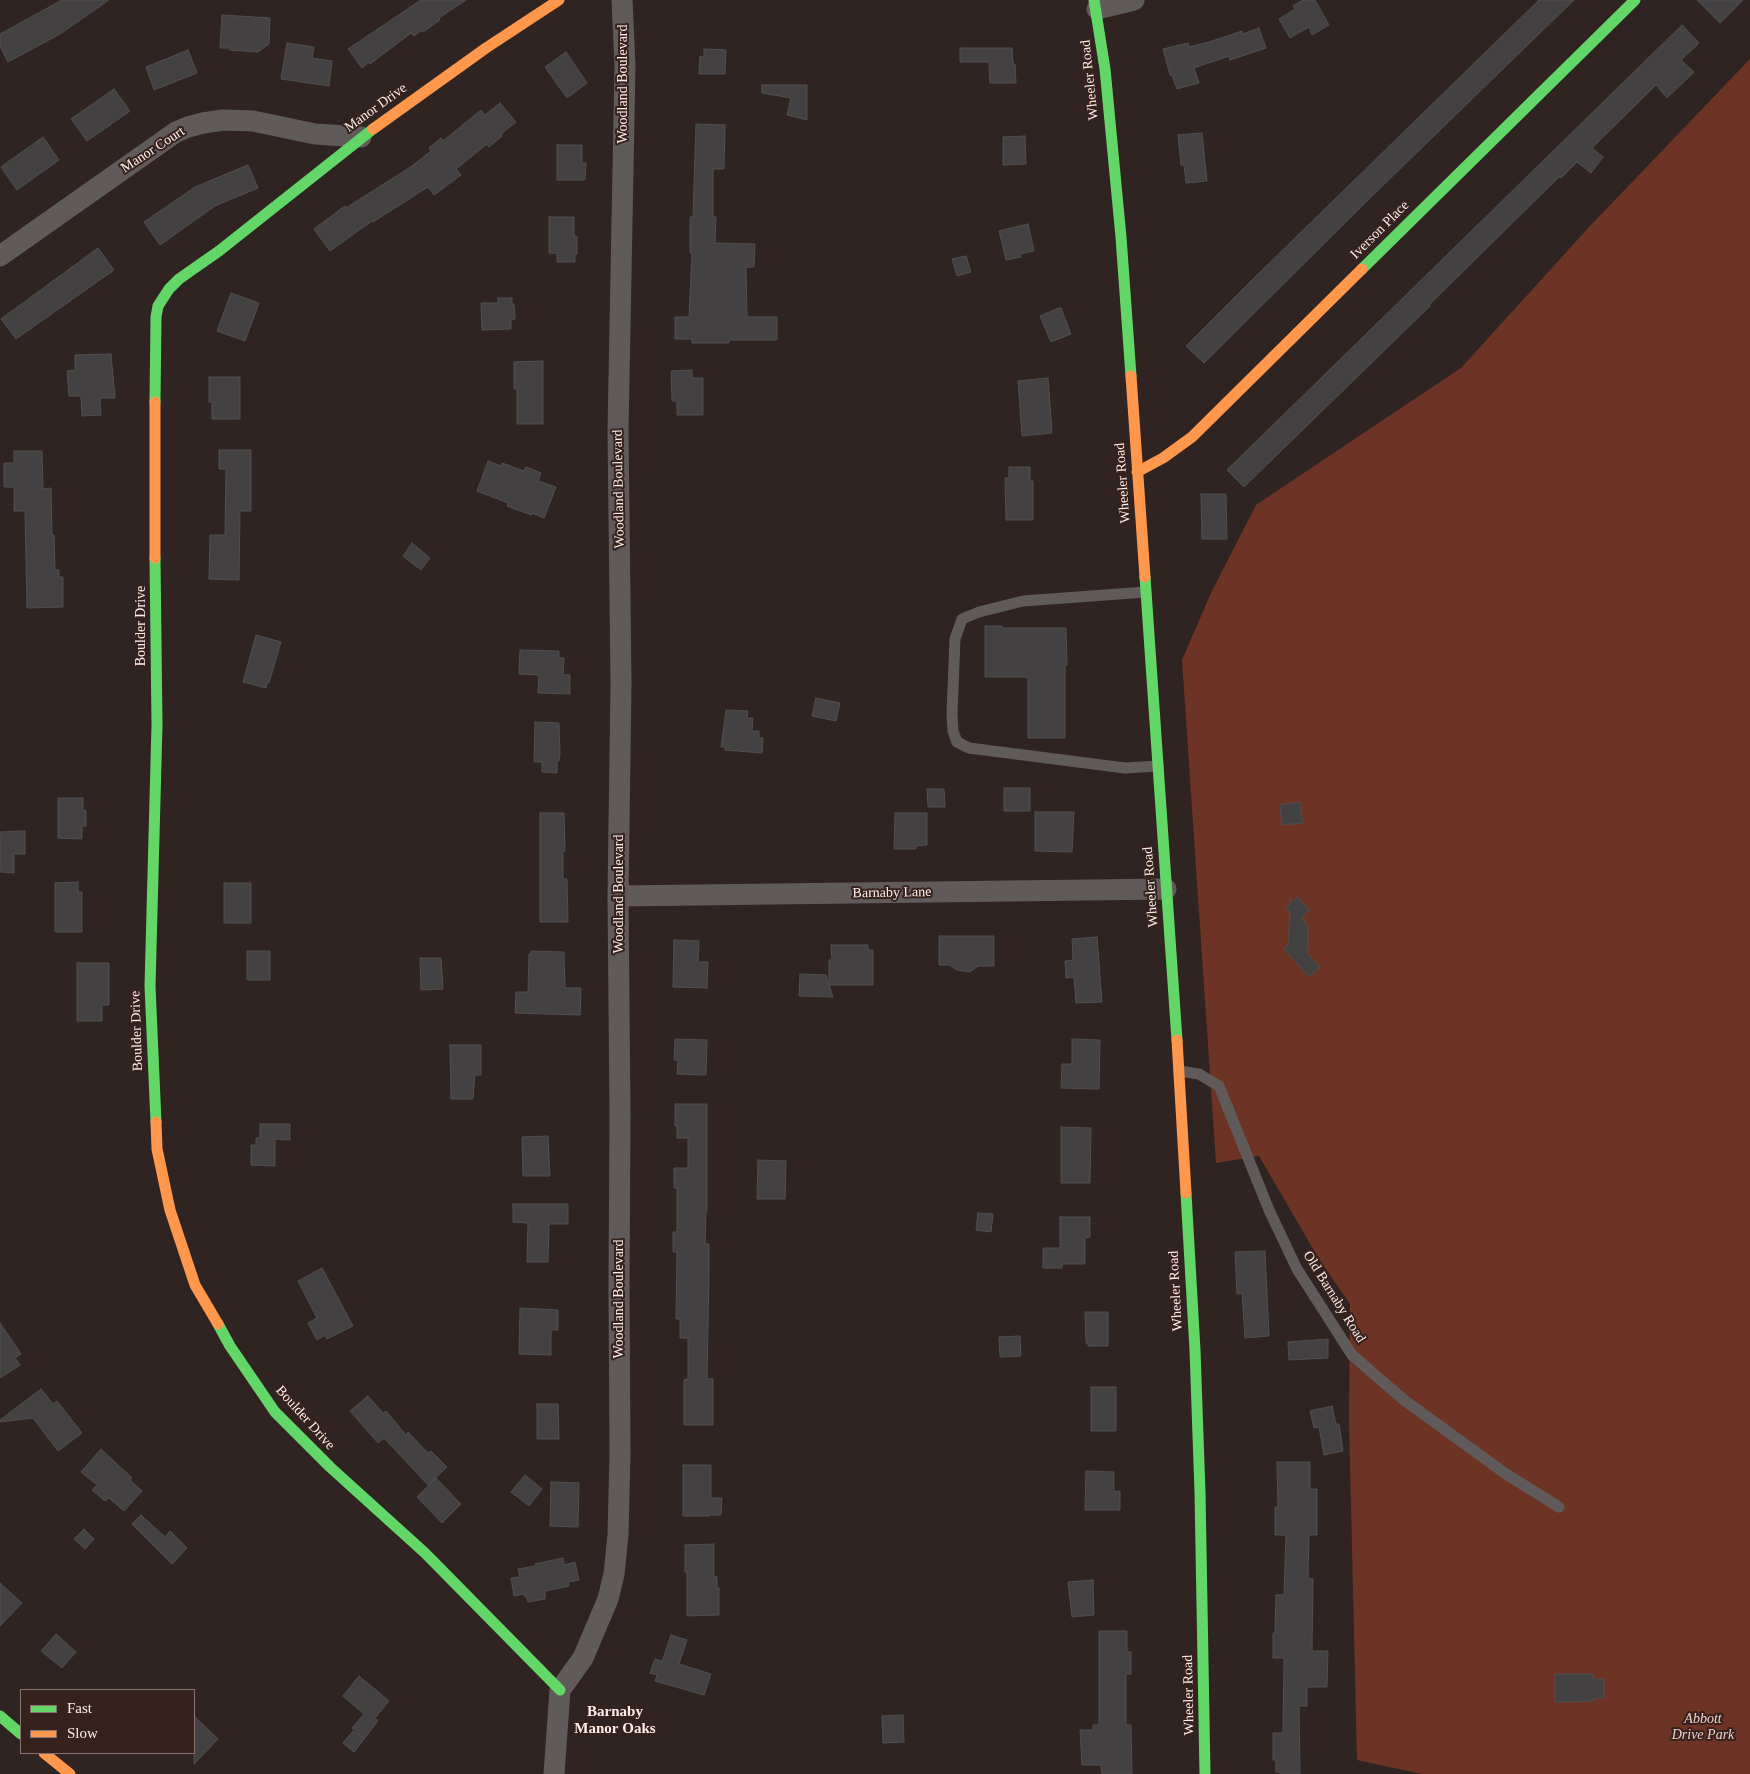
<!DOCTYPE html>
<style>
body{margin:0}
#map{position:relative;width:1750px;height:1774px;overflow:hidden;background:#302422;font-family:Georgia,serif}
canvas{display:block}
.legend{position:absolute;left:20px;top:1689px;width:175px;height:65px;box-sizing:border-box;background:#36211c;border:1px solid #86736f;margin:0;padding:6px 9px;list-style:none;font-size:15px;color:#fdeeeb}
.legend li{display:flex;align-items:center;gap:10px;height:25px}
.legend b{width:25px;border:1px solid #86736f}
</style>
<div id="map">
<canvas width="1750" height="1774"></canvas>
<ul class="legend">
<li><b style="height:6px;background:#63d668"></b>Fast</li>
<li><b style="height:6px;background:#ff974d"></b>Slow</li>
</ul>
</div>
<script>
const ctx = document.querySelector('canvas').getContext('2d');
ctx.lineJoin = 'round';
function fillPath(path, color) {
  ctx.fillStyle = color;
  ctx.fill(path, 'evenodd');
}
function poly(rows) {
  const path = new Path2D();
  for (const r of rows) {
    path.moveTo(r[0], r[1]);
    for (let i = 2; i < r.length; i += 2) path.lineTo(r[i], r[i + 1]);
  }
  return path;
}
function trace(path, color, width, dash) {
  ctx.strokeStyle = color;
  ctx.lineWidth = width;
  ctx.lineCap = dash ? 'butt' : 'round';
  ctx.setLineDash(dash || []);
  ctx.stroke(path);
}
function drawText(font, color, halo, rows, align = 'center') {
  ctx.font = font + ' Georgia,serif';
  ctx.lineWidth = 4;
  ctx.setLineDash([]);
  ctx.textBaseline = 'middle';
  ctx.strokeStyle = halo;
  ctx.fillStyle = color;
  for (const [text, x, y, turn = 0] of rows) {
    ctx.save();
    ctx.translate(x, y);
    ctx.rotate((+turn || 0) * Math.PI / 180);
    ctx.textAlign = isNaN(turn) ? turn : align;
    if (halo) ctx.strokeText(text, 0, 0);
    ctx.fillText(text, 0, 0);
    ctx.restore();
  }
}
fillPath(poly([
 [1750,59,1750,1774,1422,1774,1357,1760,1349,1421,1350,1304,1319,1259,1259,1156,1216,1163,1182,660,1211,593,1256,505,1461,368,1590,226]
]), '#6d3426');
const building = poly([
 [62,0,109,0,60,34,8,62,0,46,0,34,62,0],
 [421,0,466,0,439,18,440,20,423,32,422,30,414,36,411,33,370,64,369,62,362,68,348,49,421,0],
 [1303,0,1315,0,1329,25,1312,35,1309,27,1290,38,1279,19,1295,9,1293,6,1303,0],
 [1539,0,1574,0,1366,202,1204,363,1186,346,1254,278,1539,0],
 [1697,0,1743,0,1720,23,1697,0],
 [222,15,270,18,269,44,258,52,230,50,230,48,220,48,222,15],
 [1682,25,1699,43,1681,60,1694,72,1667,98,1656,85,1592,148,1603,157,1591,173,1577,162,1561,178,1559,177,1429,305,1430,306,1244,487,1227,470,1682,25],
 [1259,28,1266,48,1230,60,1229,56,1194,68,1199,83,1177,89,1172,75,1170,75,1163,49,1188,43,1189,47,1209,42,1242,31,1243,34,1259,28],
 [287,43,314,47,312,58,332,61,329,86,281,79,287,43],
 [960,48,1012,48,1013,64,1015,64,1016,83,990,83,989,62,960,62,960,48],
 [704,49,726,50,725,74,699,74,700,56,704,57,704,49],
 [188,50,197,73,154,90,146,67,188,50],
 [566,52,587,83,567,98,545,67,566,52],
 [762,85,807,85,807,120,787,115,791,98,762,93,762,85],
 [114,89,130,111,87,141,71,119,114,89],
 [500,103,516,122,501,134,502,136,489,147,487,144,456,169,461,175,434,195,428,187,373,222,372,221,330,251,314,229,345,206,346,208,412,166,431,151,429,148,441,138,443,141,481,110,485,115,500,103],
 [696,124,725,125,724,169,713,169,713,217,716,217,715,243,755,244,754,267,746,267,747,317,777,317,777,340,729,340,729,343,692,343,692,339,675,339,675,317,689,317,692,253,690,253,690,217,693,217,696,124],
 [1202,133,1207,181,1186,183,1184,165,1181,165,1178,135,1202,133],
 [1025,136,1026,164,1003,165,1003,137,1025,136],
 [43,137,59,160,17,190,1,167,43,137],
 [557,145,582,145,582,163,586,163,585,180,557,180,557,145],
 [248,165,258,188,215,206,160,245,144,222,195,187,248,165],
 [549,217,574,217,574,236,577,236,577,254,575,254,575,262,557,262,557,253,549,253,549,217],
 [1028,224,1034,251,1020,254,1021,257,1006,260,999,231,1028,224],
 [98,248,114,270,16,339,1,319,98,248],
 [966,256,971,272,957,276,952,259,966,256],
 [231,293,259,303,245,341,217,331,231,293],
 [498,298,512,298,512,304,514,304,515,319,511,320,511,329,482,330,481,303,498,303,498,298],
 [1059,308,1061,308,1071,334,1051,342,1040,316,1059,308],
 [111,354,115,398,100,398,101,415,82,416,81,396,69,396,67,371,75,370,75,355,111,354],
 [543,361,543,424,517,424,517,389,514,389,514,362,543,361],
 [692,370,692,378,703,378,703,415,677,415,677,401,672,401,671,371,692,370],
 [209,377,240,377,240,419,212,419,212,402,209,402,209,377],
 [1048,378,1052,433,1022,436,1018,381,1048,378],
 [219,450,251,450,251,511,240,511,239,580,209,579,210,535,225,535,226,469,219,469,219,450],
 [14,451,42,451,43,489,51,488,52,535,54,535,55,570,59,570,59,577,63,577,63,607,27,608,25,511,14,511,14,487,4,487,4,463,14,463,14,451],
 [488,461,501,466,502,463,524,471,526,467,541,473,538,481,556,487,544,518,532,513,531,515,507,506,508,503,477,491,488,461],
 [1009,467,1030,467,1030,481,1033,481,1033,520,1006,520,1005,478,1009,478,1009,467],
 [1201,494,1226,494,1227,539,1202,539,1201,494],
 [412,543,430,558,421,570,403,556,412,543],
 [985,626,1002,626,1002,628,1066,628,1067,665,1065,665,1065,738,1028,738,1028,677,985,677,985,626],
 [256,635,281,642,269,683,267,683,266,688,243,682,256,635],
 [520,650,559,651,559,658,564,658,563,675,570,675,570,694,538,693,539,675,519,674,520,650],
 [816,698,840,703,836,721,812,716,816,698],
 [726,710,748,711,747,718,753,718,752,731,759,731,759,738,763,738,762,753,725,750,725,747,721,747,726,710],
 [535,722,559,723,560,753,559,761,557,761,557,773,542,772,542,762,534,762,535,722],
 [1004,788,1030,788,1030,811,1004,811,1004,788],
 [927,789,944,789,945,807,928,807,927,789],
 [58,798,83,798,83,811,86,810,86,826,82,826,82,839,58,838,58,798],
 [1300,802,1303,823,1282,825,1280,805,1300,802],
 [1035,812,1074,812,1072,852,1035,851,1035,812],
 [540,813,564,813,565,851,563,851,563,879,567,879,568,922,540,922,540,813],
 [895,813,927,813,927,845,916,846,916,849,894,849,895,813],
 [25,831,25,854,14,854,14,873,0,872,0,832,25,831],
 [78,882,78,892,82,892,82,932,55,932,55,883,78,882],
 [224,883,251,883,251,923,224,923,224,883],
 [1298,897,1309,910,1302,917,1308,927,1308,950,1306,952,1320,967,1309,977,1284,949,1288,945,1290,913,1285,908,1290,904,1290,898,1292,902,1298,897],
 [939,936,994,936,994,966,978,966,970,972,957,970,949,965,939,965,939,936],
 [1097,937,1102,1002,1076,1003,1074,977,1066,978,1065,961,1073,960,1072,939,1097,937],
 [674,940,699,941,698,962,708,962,707,988,673,987,674,940],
 [831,945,868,945,868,950,873,950,873,985,829,985,829,960,832,960,831,945],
 [247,951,270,951,270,980,247,980,247,951],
 [531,951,564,952,565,988,581,988,580,1015,515,1013,516,992,528,992,529,954,531,954,531,951],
 [420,958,441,958,443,989,421,990,420,958],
 [77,963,109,963,109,1005,102,1005,102,1021,77,1021,77,963],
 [800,974,826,975,833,997,799,996,800,974],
 [675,1039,707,1040,706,1075,677,1074,678,1060,674,1060,675,1039],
 [1072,1039,1100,1040,1099,1089,1061,1088,1062,1064,1072,1064,1072,1039],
 [450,1045,481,1045,481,1075,475,1075,473,1099,451,1099,450,1045],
 [675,1104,707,1104,707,1211,706,1211,705,1244,709,1244,709,1272,707,1379,713,1379,713,1425,684,1425,684,1380,688,1379,688,1338,680,1338,680,1319,676,1319,677,1252,673,1252,673,1232,677,1232,677,1188,674,1188,674,1168,688,1168,688,1138,677,1138,677,1125,675,1126,675,1104],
 [260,1124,290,1124,290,1140,275,1139,275,1166,251,1165,251,1145,256,1145,256,1138,260,1138,260,1124],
 [1061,1127,1091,1128,1090,1183,1061,1183,1061,1127],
 [548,1136,550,1176,523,1176,522,1137,548,1136],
 [758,1160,786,1161,785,1199,757,1199,758,1160],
 [513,1204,568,1204,568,1224,549,1224,548,1262,527,1262,528,1223,513,1222,513,1204],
 [978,1213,993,1214,991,1232,976,1230,978,1213],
 [1060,1217,1090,1217,1090,1237,1085,1238,1085,1264,1062,1264,1062,1268,1043,1268,1043,1248,1060,1248,1060,1217],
 [1265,1251,1269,1336,1245,1338,1242,1293,1237,1294,1235,1252,1265,1251],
 [322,1268,353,1326,327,1339,325,1335,317,1340,308,1323,317,1318,298,1281,322,1268],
 [520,1308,558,1310,558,1330,551,1330,551,1355,519,1354,520,1308],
 [1085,1312,1108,1312,1108,1346,1088,1346,1088,1343,1086,1343,1085,1312],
 [0,1323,21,1354,15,1358,20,1365,0,1378,0,1323],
 [1020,1336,1021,1356,1000,1357,999,1337,1020,1336],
 [1328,1339,1328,1358,1289,1360,1288,1342,1328,1339],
 [1091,1387,1116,1387,1116,1431,1091,1431,1091,1387],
 [41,1389,53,1404,57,1401,82,1433,58,1451,33,1418,0,1422,0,1420,41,1389],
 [368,1396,383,1413,386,1411,406,1435,408,1432,428,1453,431,1451,447,1467,428,1485,384,1438,378,1443,350,1411,368,1396],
 [537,1404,558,1404,559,1439,537,1439,537,1404],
 [1332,1406,1336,1424,1339,1424,1343,1451,1324,1455,1319,1427,1314,1428,1310,1411,1332,1406],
 [101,1449,132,1478,130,1480,142,1491,124,1511,109,1498,105,1501,92,1490,97,1485,81,1472,101,1449],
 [1277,1462,1310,1462,1310,1489,1317,1489,1317,1535,1309,1535,1308,1579,1313,1579,1312,1651,1328,1651,1327,1687,1307,1687,1307,1706,1299,1706,1300,1774,1280,1774,1280,1772,1276,1772,1276,1760,1273,1760,1273,1733,1283,1733,1284,1658,1273,1658,1273,1633,1275,1633,1276,1595,1284,1595,1286,1535,1275,1535,1275,1507,1278,1507,1277,1462],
 [683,1465,711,1465,711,1498,722,1498,721,1515,710,1515,710,1516,683,1516,683,1465],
 [1086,1471,1114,1472,1114,1492,1120,1491,1120,1510,1085,1510,1086,1471],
 [525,1475,542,1489,529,1506,511,1492,525,1475],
 [436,1478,461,1504,442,1523,417,1497,436,1478],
 [551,1482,579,1483,578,1527,550,1526,551,1482],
 [141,1515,165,1537,170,1531,187,1548,172,1564,132,1524,141,1515],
 [84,1529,94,1539,85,1549,74,1539,84,1529],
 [714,1544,714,1576,717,1577,717,1588,719,1588,719,1615,687,1616,687,1572,685,1572,685,1545,714,1544],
 [563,1558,564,1565,575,1562,579,1580,568,1582,569,1586,545,1591,545,1599,528,1602,527,1597,525,1597,524,1594,514,1596,511,1578,520,1577,518,1569,536,1566,535,1564,563,1558],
 [1093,1580,1094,1615,1072,1617,1068,1582,1093,1580],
 [0,1583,22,1603,0,1626,0,1583],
 [1099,1631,1127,1631,1127,1652,1131,1652,1131,1674,1126,1674,1126,1725,1131,1725,1132,1774,1102,1774,1101,1765,1082,1765,1080,1730,1093,1730,1093,1725,1099,1725,1099,1631],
 [56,1634,76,1652,62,1668,41,1651,56,1634],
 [671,1635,687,1640,679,1664,711,1674,704,1695,655,1681,657,1675,650,1673,655,1659,661,1661,663,1659,671,1635],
 [1555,1674,1593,1674,1593,1679,1604,1679,1604,1698,1594,1698,1594,1701,1555,1702,1555,1674],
 [359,1676,389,1701,375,1718,378,1721,354,1752,343,1743,353,1731,364,1738,352,1728,364,1714,343,1696,359,1676],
 [903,1715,904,1742,883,1743,882,1716,903,1715],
 [194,1716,218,1739,194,1764,194,1716]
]);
fillPath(building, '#434142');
trace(building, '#514f4f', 1);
trace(poly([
 [1146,592,1023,601,979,612,962,619,955,639,952,714,953,731,957,742,969,748,1125,768,1158,766],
 [1179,1071,1199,1074,1219,1086,1269,1210,1297,1269,1352,1355,1404,1400,1506,1474,1559,1507]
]), '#605b5a', 11);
trace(poly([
 [1097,9,1134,0],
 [0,256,176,132,188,127,203,123,223,120,253,121,315,134,361,137],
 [618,896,1166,889],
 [554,1774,560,1690,583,1658,608,1599,614,1574,618,1535,620,1454,619,1287,620,1115,618,896,621,684,618,430,625,65,622,0]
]), '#605b5a', 21);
trace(poly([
 [1094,0,1105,69,1121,237,1131,376],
 [1362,269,1635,0],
 [155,402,156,317,158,306,169,289,179,279,219,251,373,129],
 [155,558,157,725,150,986,156,1122],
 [1145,577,1177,1040],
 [1186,1193,1195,1350,1200,1492,1205,1774],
 [218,1324,230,1346,275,1412,330,1467,425,1553,560,1690],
 [0,1716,21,1734]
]), '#63d668', 11);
trace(poly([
 [373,129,486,48,559,0],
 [1131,376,1145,577],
 [155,402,155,558],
 [1137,472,1163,458,1192,437,1362,269],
 [1177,1040,1186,1193],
 [156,1122,157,1149,170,1210,195,1285,218,1324],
 [44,1753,70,1774]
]), '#ff974d', 11);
drawText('14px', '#fdeeeb', '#36211c', [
 ["Wheeler Road",1090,80,-96],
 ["Woodland Boulevard",623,84,-90],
 ["Manor Drive",376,108,-36],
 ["Manor Court",153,150,-33],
 ["Iverson Place",1380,230,-45],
 ["Wheeler Road",1123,483,-94],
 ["Woodland Boulevard",619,489,-91],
 ["Boulder Drive",141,626,-90],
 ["Wheeler Road",1151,887,-94],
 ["Barnaby Lane",892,893,-1],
 ["Woodland Boulevard",619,894,-90],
 ["Boulder Drive",137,1031,-92],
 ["Wheeler Road",1176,1291,-93],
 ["Old Barnaby Road",1334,1297,58],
 ["Woodland Boulevard",619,1299,-90],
 ["Boulder Drive",305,1418,48],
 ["Wheeler Road",1189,1695,-91]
]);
drawText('italic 14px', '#eed3cc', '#36211c', [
 ["Abbott",1703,1719],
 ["Drive Park",1703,1735]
]);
drawText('bold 15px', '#fdeeeb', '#36211c', [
 ["Barnaby",615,1712],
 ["Manor Oaks",615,1729]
]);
</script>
